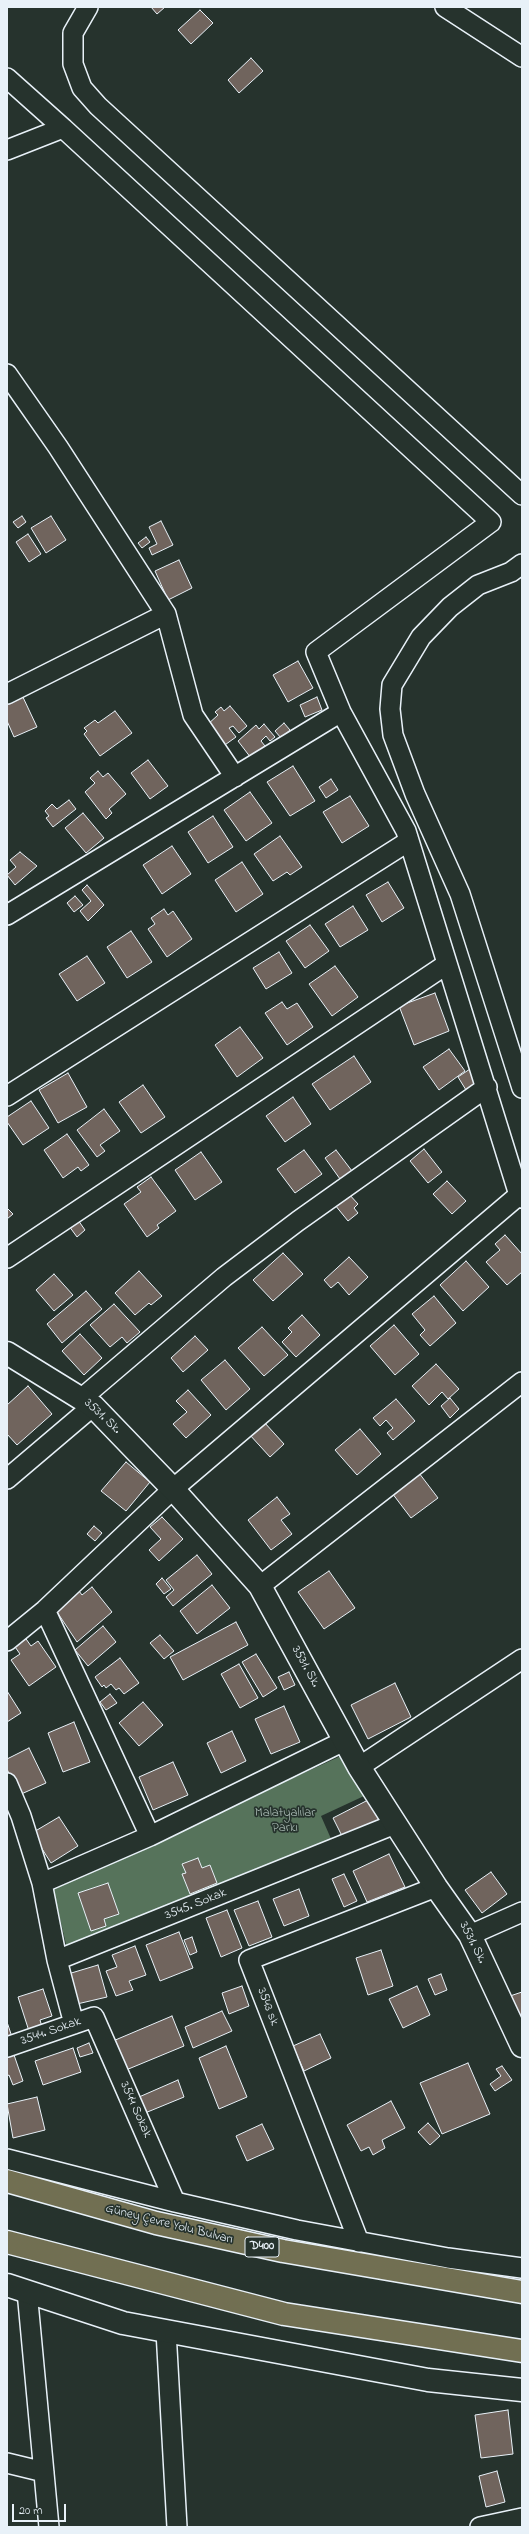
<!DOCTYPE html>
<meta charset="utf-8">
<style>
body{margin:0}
#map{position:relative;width:529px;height:2534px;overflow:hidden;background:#26332d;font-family:"Indie Flower",sans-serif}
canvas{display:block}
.frame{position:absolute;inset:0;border:8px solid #e8f1f8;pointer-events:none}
.scale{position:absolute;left:12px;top:2504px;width:54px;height:18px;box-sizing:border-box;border:2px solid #e8f1f8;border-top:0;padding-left:5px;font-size:12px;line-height:14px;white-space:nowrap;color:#e8f1f8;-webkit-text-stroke:3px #26332d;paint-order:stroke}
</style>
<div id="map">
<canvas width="529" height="2534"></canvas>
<div class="frame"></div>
<div class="scale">20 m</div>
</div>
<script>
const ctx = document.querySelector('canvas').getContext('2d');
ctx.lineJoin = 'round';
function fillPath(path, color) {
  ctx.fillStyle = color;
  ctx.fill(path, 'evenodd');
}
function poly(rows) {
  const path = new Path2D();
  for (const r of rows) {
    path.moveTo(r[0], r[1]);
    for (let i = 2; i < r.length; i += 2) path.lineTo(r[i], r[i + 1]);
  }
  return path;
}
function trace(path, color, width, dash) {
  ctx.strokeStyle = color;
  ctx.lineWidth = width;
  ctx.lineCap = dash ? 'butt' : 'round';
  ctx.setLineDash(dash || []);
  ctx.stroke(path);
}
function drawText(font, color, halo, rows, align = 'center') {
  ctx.font = font + ' "Indie Flower",sans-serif';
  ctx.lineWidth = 3.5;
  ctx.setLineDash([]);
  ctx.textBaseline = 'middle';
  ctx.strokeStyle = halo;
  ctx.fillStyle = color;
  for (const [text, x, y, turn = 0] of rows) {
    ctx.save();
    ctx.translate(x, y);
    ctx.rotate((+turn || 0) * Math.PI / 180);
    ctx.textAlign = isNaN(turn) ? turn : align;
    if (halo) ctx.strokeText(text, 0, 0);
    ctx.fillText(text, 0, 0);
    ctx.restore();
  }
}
fillPath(poly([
 [343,1755,364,1796,321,1816,332,1841,68,1953,53,1888]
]), '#56735b');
const building = poly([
 [151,7,165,7,157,14,151,7],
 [200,10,213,23,191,44,178,30,200,10],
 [251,58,263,71,239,93,228,80,251,58],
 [22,516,26,522,18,528,13,522,22,516],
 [51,516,66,540,46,553,31,528,51,516],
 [161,521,173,545,152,555,149,548,157,544,149,527,161,521],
 [28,534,41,554,29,562,16,542,28,534],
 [146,537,150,542,142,548,138,543,146,537],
 [179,560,192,588,168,600,155,571,179,560],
 [298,661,313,688,288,702,273,675,298,661],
 [21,693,37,727,14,737,7,721,7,699,21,693],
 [317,697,322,710,305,717,300,705,317,697],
 [230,706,247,726,239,733,233,726,229,728,236,737,222,747,220,746,224,743,207,725,218,715,215,712,221,707,224,711,230,706],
 [115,711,132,733,100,756,84,734,87,731,84,728,95,720,98,723,115,711],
 [284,723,290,730,281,738,275,731,284,723],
 [264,724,275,737,270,741,266,736,261,741,265,746,251,758,238,741,256,725,259,729,264,724],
 [148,760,168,786,150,799,131,773,148,760],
 [293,766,315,801,290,816,267,782,293,766],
 [98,771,103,777,108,773,126,794,109,809,112,813,106,819,85,792,95,783,90,778,98,771],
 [331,779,338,790,326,798,319,787,331,779],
 [250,792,272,823,246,841,224,810,250,792],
 [350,796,369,826,342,843,323,812,350,796],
 [69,800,76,809,53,827,46,818,49,816,45,811,52,804,57,809,69,800],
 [83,813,104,838,86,853,65,828,83,813],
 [213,816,233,847,208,863,188,832,213,816],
 [280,836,302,867,290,875,287,872,273,881,254,854,280,836],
 [172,846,191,874,162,894,143,865,172,846],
 [20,852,37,866,15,885,7,875,16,867,10,860,20,852],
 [242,862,263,894,236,912,215,880,242,862],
 [388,882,404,908,382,922,366,895,388,882],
 [87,885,104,905,88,921,80,911,91,901,82,890,87,885],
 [75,896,83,905,74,912,67,903,75,896],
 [353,906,368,930,340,947,325,924,353,906],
 [164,909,168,915,173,911,192,939,167,957,148,929,155,924,151,918,164,909],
 [310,925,329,951,305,968,286,941,310,925],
 [131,931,152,962,127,978,107,947,131,931],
 [279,952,292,973,266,989,253,968,279,952],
 [87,956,105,983,77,1001,59,974,87,956],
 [335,966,358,997,332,1016,309,984,335,966],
 [435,993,449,1031,414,1045,399,1006,435,993],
 [282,1002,287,1009,297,1003,313,1027,287,1045,265,1013,282,1002],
 [240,1027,263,1058,237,1077,215,1045,240,1027],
 [449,1049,465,1071,439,1090,423,1067,449,1049],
 [354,1056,371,1082,330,1110,312,1084,354,1056],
 [470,1069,478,1082,466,1090,458,1077,470,1069],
 [68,1073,87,1107,58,1123,39,1090,68,1073],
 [143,1085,165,1117,141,1133,119,1102,143,1085],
 [293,1097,311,1124,285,1142,266,1116,293,1097],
 [31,1101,49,1128,23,1145,7,1122,7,1117,31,1101],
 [104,1109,120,1131,100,1145,105,1151,97,1157,77,1130,104,1109],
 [67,1134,89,1165,81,1171,78,1167,63,1178,44,1150,67,1134],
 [424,1149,442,1172,428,1183,410,1161,424,1149],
 [304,1150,322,1174,295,1193,277,1169,304,1150],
 [336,1150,352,1171,340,1179,325,1158,336,1150],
 [201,1152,222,1182,195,1200,175,1170,201,1152],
 [151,1177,176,1211,157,1225,159,1228,147,1237,124,1204,141,1192,137,1187,151,1177],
 [447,1181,466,1201,452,1214,433,1194,447,1181],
 [348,1193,358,1204,354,1208,358,1213,348,1221,335,1205,348,1193],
 [7,1208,13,1214,7,1219,7,1208],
 [78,1220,85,1230,77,1237,69,1226,78,1220],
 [505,1235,522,1254,522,1272,507,1285,486,1262,500,1250,495,1244,505,1235],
 [283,1253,303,1274,273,1301,253,1280,283,1253],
 [349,1257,368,1277,349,1295,338,1282,331,1288,324,1280,349,1257],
 [466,1261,489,1287,463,1311,440,1285,466,1261],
 [139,1271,162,1296,151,1305,149,1303,135,1315,115,1293,139,1271],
 [54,1274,73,1295,54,1311,36,1290,54,1274],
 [86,1291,102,1309,62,1343,47,1324,86,1291],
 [434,1296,456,1323,430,1346,420,1335,425,1330,412,1314,434,1296],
 [114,1304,140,1332,127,1343,122,1337,110,1347,90,1325,114,1304],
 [302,1315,320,1335,296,1357,282,1342,292,1332,288,1328,302,1315],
 [394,1325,419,1354,395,1375,370,1346,394,1325],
 [262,1327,288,1355,264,1376,238,1348,262,1327],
 [80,1334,102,1358,84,1375,62,1351,80,1334],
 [195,1336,208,1350,183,1372,171,1358,195,1336],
 [225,1360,250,1389,226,1410,201,1380,225,1360],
 [436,1364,459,1389,448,1399,442,1392,429,1405,412,1386,436,1364],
 [28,1386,52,1414,17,1445,7,1434,7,1405,28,1386],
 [188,1390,211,1415,186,1438,173,1424,187,1412,176,1401,188,1390],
 [450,1398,459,1409,450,1418,441,1406,450,1398],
 [396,1399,415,1421,393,1440,387,1433,393,1428,386,1420,380,1426,373,1418,396,1399],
 [264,1422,284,1444,270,1457,249,1434,264,1422],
 [360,1429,381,1454,357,1475,335,1450,360,1429],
 [126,1462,150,1482,126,1511,101,1491,126,1462],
 [419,1473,438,1498,411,1518,392,1493,419,1473],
 [277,1497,290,1514,281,1520,292,1534,271,1550,248,1520,277,1497],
 [162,1517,183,1539,159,1561,149,1550,161,1539,150,1527,162,1517],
 [94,1526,102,1533,95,1541,87,1534,94,1526],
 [197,1555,212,1574,173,1606,166,1597,174,1590,166,1580,197,1555],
 [329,1571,355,1608,324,1629,298,1592,329,1571],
 [162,1578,171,1589,164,1594,156,1584,162,1578],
 [212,1585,230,1608,197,1634,180,1611,212,1585],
 [92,1587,112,1612,77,1642,57,1612,79,1591,82,1595,92,1587],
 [236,1622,248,1645,183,1680,170,1657,236,1622],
 [103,1626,116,1642,88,1666,75,1650,103,1626],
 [160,1635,174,1651,164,1659,150,1643,160,1635],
 [24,1636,31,1646,38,1641,56,1667,29,1686,11,1660,20,1654,13,1644,24,1636],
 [256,1654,277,1688,263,1697,242,1662,256,1654],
 [120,1658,139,1683,124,1694,119,1688,116,1690,111,1684,106,1688,104,1685,102,1687,95,1677,120,1658],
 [239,1664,258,1698,240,1708,221,1674,239,1664],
 [289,1672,295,1685,284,1690,278,1677,289,1672],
 [395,1683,411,1717,368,1739,351,1705,395,1683],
 [7,1691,21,1713,7,1722,7,1691],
 [110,1694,117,1703,106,1710,100,1702,110,1694],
 [143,1702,163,1725,139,1746,119,1723,143,1702],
 [284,1706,300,1742,271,1754,255,1719,284,1706],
 [74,1722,90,1762,63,1772,48,1733,74,1722],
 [232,1731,246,1761,221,1773,207,1743,232,1731],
 [29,1748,46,1783,19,1795,7,1769,7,1759,29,1748],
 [173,1762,188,1795,153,1810,139,1777,173,1762],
 [370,1799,383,1824,345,1842,333,1818,370,1799],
 [59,1817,78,1846,51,1863,32,1833,59,1817],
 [389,1854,405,1887,367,1902,353,1871,389,1854],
 [198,1858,202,1868,210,1865,217,1883,190,1894,182,1874,186,1873,182,1864,198,1858],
 [491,1872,507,1894,482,1913,465,1890,491,1872],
 [344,1874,357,1901,344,1907,332,1879,344,1874],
 [108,1883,119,1914,104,1919,106,1926,91,1931,78,1893,108,1883],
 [299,1889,309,1916,284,1926,273,1899,299,1889],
 [258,1901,272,1937,249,1946,234,1910,258,1901],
 [227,1910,242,1948,221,1957,206,1918,227,1910],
 [179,1932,193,1968,160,1981,146,1945,179,1932],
 [192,1937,197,1952,190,1955,184,1940,192,1937],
 [135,1946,146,1975,129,1981,133,1990,116,1996,106,1971,117,1967,112,1955,135,1946],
 [381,1950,393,1986,368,1995,356,1958,381,1950],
 [98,1965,107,1997,77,2004,68,1974,98,1965],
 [441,1974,447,1990,435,1995,428,1979,441,1974],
 [242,1986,249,2006,229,2014,222,1993,242,1986],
 [417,1986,430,2015,403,2028,389,1999,417,1986],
 [43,1989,52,2016,40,2020,42,2027,29,2031,18,1997,43,1989],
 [522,1992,522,2024,510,1996,522,1992],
 [222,2011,232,2031,193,2048,185,2027,222,2011],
 [172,2016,184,2046,126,2070,113,2041,172,2016],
 [7,2022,12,2037,7,2038,7,2022],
 [320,2034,331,2058,304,2071,293,2046,320,2034],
 [89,2043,93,2053,80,2057,77,2048,89,2043],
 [226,2046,247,2097,219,2109,199,2058,226,2046],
 [73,2048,81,2072,43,2085,35,2061,73,2048],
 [13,2052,23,2081,13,2085,9,2075,7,2076,7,2054,13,2052],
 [468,2063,490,2114,442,2134,420,2083,468,2063],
 [502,2066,512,2080,495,2091,490,2084,501,2076,496,2069,502,2066],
 [178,2080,184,2097,145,2113,139,2097,178,2080],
 [37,2097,45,2130,13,2138,7,2104,37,2097],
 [391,2101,405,2128,382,2140,385,2148,373,2155,369,2147,361,2151,347,2125,391,2101],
 [428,2123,440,2136,430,2145,418,2132,428,2123],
 [262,2124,274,2149,247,2161,236,2136,262,2124],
 [508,2410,513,2454,481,2458,475,2415,508,2410],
 [497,2471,505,2502,486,2507,479,2476,497,2471]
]);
fillPath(building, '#70645d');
trace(building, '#e8f1f8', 1);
const street = poly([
 [88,7,73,33,73,64,82,88,98,106,522,495],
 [445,7,522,57],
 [7,78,63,128,7,150],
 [63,128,491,522,316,652,341,712,406,831,519,1195,522,1198],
 [7,374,58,447,166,614,7,694],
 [522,564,511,572,478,585,450,607,421,637,392,685,390,709,393,735,415,794,460,894,522,1088],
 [166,614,193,715,235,777],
 [7,915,341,712],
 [7,1096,409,841],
 [7,1258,447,964],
 [82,1398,224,1277,298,1221,487,1087],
 [7,1479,93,1406],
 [260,1586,522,1382],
 [45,1610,150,1836],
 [7,1641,45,1610,173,1489,519,1195],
 [359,1767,522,1659],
 [7,1783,21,1816,42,1883,57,1960],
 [42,1883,150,1836,344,1741],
 [470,1935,522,1912],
 [74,2024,57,1960,395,1824],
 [7,2047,94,2017,175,2202],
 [7,2159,175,2202,297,2230,448,2258,522,2268],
 [359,2242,249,1960,436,1887],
 [27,2291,49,2527],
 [166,2331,177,2527],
 [7,2463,44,2472],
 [480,2527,522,2518]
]);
const secondary = poly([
 [7,1353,93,1406,173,1489,260,1586,359,1767,436,1887,470,1935,522,2046],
 [7,2285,123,2323,428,2380,522,2390]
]);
const highway = poly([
 [7,2181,156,2223,283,2251,522,2292],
 [7,2242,284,2314,522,2351]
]);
trace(street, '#e8f1f8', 22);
trace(secondary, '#e8f1f8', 25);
trace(highway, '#e8f1f8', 25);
trace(street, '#26332d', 19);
trace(secondary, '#26332d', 22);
trace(highway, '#716f52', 22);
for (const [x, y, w] of [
 [262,2247,34]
]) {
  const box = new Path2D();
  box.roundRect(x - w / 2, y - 10, w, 20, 3);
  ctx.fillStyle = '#26332d';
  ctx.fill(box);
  trace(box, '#e8f1f8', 1);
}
drawText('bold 12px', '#e8f1f8', null, [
 ["D400",262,2247]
]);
drawText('13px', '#e8f1f8', '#26332d', [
 ["3531. Sk.",102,1417,43],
 ["3531. Sk.",305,1667,61],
 ["3545. Sokak",196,1905,-22],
 ["3531. Sk.",472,1943,63],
 ["3543 sk",267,2007,69],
 ["3544. Sokak",51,2032,-19],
 ["3544 Sokak",135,2110,66],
 ["Güney Çevre Yolu Bulvarı",169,2225,14]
]);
drawText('13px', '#aebfb9', '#26332d', [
 ["Malatyalılar",285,1814],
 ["Parkı",285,1829]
]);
</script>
